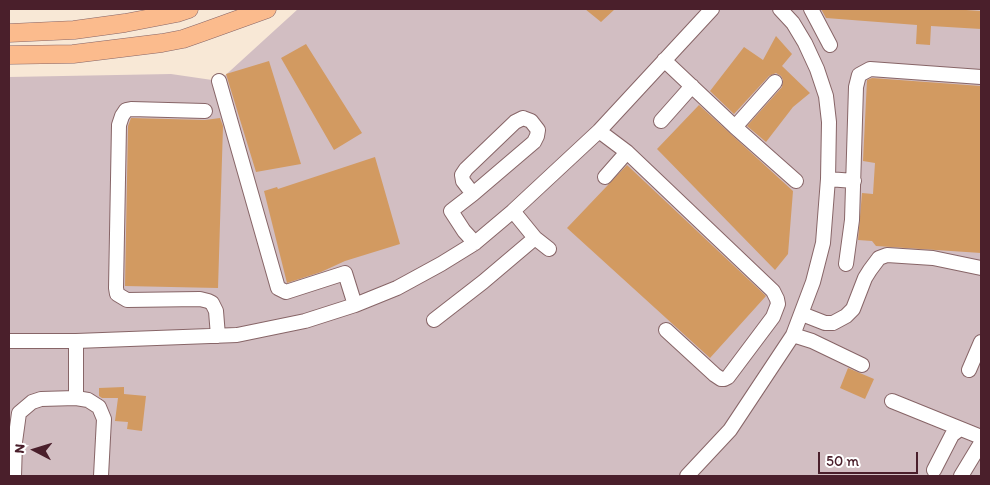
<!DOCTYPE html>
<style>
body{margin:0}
#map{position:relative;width:990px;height:485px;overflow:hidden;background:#f8e8d6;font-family:Itim,sans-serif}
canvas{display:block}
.frame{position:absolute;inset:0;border:10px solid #4a1f2b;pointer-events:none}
.north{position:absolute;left:10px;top:425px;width:50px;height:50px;-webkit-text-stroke:4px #fff;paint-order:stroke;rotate:275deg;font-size:14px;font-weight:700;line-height:20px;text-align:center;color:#4a1f2b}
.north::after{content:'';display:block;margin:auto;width:18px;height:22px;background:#4a1f2b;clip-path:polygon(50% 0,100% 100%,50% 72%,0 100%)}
.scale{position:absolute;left:818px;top:452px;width:100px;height:22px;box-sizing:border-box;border:2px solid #4a1f2b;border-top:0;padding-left:6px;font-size:15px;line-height:18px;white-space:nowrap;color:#4a1f2b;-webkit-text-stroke:4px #fff;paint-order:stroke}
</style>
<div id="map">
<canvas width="990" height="485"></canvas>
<div class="frame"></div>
<div class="north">N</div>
<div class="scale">50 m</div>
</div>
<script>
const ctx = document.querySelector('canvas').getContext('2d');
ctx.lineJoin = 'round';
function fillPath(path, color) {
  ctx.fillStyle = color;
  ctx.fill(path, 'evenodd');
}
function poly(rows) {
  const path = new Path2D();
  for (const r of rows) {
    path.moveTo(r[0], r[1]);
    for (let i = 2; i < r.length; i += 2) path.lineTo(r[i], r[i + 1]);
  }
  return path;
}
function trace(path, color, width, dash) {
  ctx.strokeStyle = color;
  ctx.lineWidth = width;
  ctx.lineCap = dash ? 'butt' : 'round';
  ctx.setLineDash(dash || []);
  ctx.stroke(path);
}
fillPath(poly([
 [298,9,981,9,981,476,9,476,9,77,171,74,219,81]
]), '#d2bec2');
fillPath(poly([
 [585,9,615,9,601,22],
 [821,9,951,9,981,11,981,29,931,26,930,45,916,44,917,25,826,18],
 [776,36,792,54,782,66,810,93,793,107,766,142,747,126,782,87,783,80,781,76,776,73,769,76,734,114,710,91,744,47,763,60],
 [306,44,362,133,334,150,281,58],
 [269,61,301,164,256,172,226,74],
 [872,78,981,86,981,253,876,246,872,241,858,240,862,193,873,194,875,163,863,161,867,80],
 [699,105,793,191,788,254,775,270,657,149],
 [131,118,205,120,220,118,223,126,218,288,125,286,128,126],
 [375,157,400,244,345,261,321,272,287,283,264,191,277,187,278,189],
 [627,165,766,296,710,358,567,228],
 [848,368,874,379,865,399,840,388],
 [124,387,124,394,146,396,142,431,127,429,128,422,115,421,118,398,102,398,99,396,99,388]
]), '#d29a61');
const minor = poly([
 [811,9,830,45],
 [664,60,735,127,796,181],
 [219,81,278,288,286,292,345,273,355,305],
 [205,111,131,109,126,110,122,116,119,125,116,288,117,294,127,300,200,299,208,301,212,303,216,311,218,336],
 [523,118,531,121,538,130,537,136,534,142,473,194,463,181,462,175,466,169,515,122,523,118],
 [661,121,692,86],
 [735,127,775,82],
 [599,131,627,152,773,291,777,299,778,304,773,317,728,377,724,379,721,379,715,375,666,330],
 [605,177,627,152],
 [828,179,854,181],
 [473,194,451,211,464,231,475,243],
 [535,238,549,249],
 [846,264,852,220,856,87,859,75,870,69,981,77],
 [802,314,825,323,833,323,846,316,853,309,865,278,870,270,879,258,887,255,933,258,981,268],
 [434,320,483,282,535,238,513,211],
 [793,335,812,341,862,365],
 [9,341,76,341,237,335,305,321,355,305,397,288,441,264,475,243,513,211,599,131,712,9],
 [76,341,76,398,88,400,99,407,104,419,101,476],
 [969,370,981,342],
 [892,401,981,437],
 [934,470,952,435,960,429],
 [14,476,15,442,19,413,32,402,41,399,76,398],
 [687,476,730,430,793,335,813,282,823,243,828,179,829,122,826,96,817,69,805,43,793,23,780,9],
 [961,476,981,443]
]);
const major = poly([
 [9,33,74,30,125,23,177,13,189,9],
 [9,55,73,54,162,43,183,39,203,32,267,9]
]);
trace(minor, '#876567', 16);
trace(major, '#876567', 19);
trace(minor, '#fff', 14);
trace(major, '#fbbb8d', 18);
</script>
